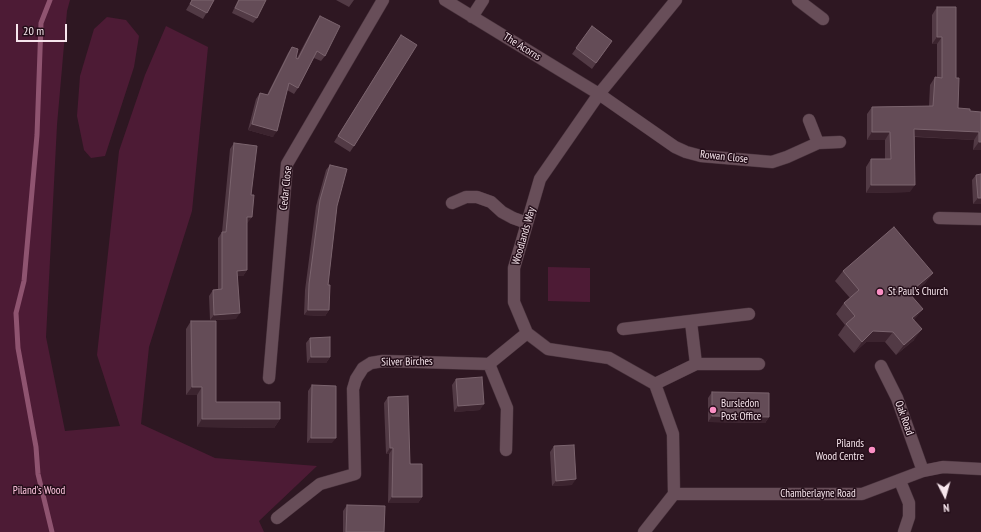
<!DOCTYPE html>
<meta charset="utf-8">
<style>
body{margin:0}
#map{position:relative;width:981px;height:532px;overflow:hidden;background:#2e1722;font-family:"PT Sans Narrow",sans-serif}
canvas{display:block}
.north{position:absolute;left:925px;top:476px;width:40px;height:40px;-webkit-text-stroke:3px #240e19;paint-order:stroke;rotate:174deg;font-size:11px;font-weight:700;line-height:16px;text-align:center;color:#f7e6ed}
.north::after{content:'';display:block;margin:auto;width:14px;height:18px;background:#f7e6ed;clip-path:polygon(50% 0,100% 100%,50% 72%,0 100%)}
.scale{position:absolute;left:16px;top:24px;width:51px;height:18px;box-sizing:border-box;border:2px solid #f7e6ed;border-top:0;padding-left:5px;font-size:12px;line-height:14px;white-space:nowrap;color:#f7e6ed;-webkit-text-stroke:3px #240e19;paint-order:stroke}
</style>
<div id="map">
<canvas width="981" height="532"></canvas>
<div class="north">N</div>
<div class="scale">20 m</div>
</div>
<script>
const ctx = document.querySelector('canvas').getContext('2d');
ctx.lineJoin = 'round';
function fillPath(path, color) {
  ctx.fillStyle = color;
  ctx.fill(path, 'evenodd');
}
function poly(rows) {
  const path = new Path2D();
  for (const r of rows) {
    path.moveTo(r[0], r[1]);
    for (let i = 2; i < r.length; i += 2) path.lineTo(r[i], r[i + 1]);
  }
  return path;
}
function trace(path, color, width, dash) {
  ctx.strokeStyle = color;
  ctx.lineWidth = width;
  ctx.lineCap = dash ? 'butt' : 'round';
  ctx.setLineDash(dash || []);
  ctx.stroke(path);
}
function drawText(font, color, halo, rows, align = 'center') {
  ctx.font = font + ' "PT Sans Narrow",sans-serif';
  ctx.lineWidth = 3;
  ctx.setLineDash([]);
  ctx.textBaseline = 'middle';
  ctx.strokeStyle = halo;
  ctx.fillStyle = color;
  for (const [text, x, y, turn = 0] of rows) {
    ctx.save();
    ctx.translate(x, y);
    ctx.rotate((+turn || 0) * Math.PI / 180);
    ctx.textAlign = isNaN(turn) ? turn : align;
    if (halo) ctx.strokeText(text, 0, 0);
    ctx.fillText(text, 0, 0);
    ctx.restore();
  }
}
fillPath(poly([
 [0,0,70,0,67,11,57,125,46,337,65,431,120,426,97,355,119,151,145,75,166,26,208,47,192,211,149,347,141,424,215,458,317,466,259,521,264,532,0,532],
 [107,17,126,20,139,36,134,67,105,156,91,158,84,150,77,116,80,76,94,29],
 [548,267,590,268,590,302,548,301]
]), '#4d1b35');
trace(poly([
 [50,0,41,23,37,135,24,281,16,313,18,348,36,447,38,474,52,532]
]), '#8f5470', 5);
const minor = poly([
 [445,0,599,94,675,147,686,152,701,156,772,162,787,157,818,143,840,142],
 [798,0,823,19],
 [472,17,483,0],
 [809,120,818,143],
 [452,203,466,197,477,197,491,202,502,212,513,218,527,223],
 [939,218,981,219],
 [691,322,696,364],
 [623,329,749,314],
 [489,364,507,408,506,450],
 [881,366,897,398,923,471],
 [269,378,287,164,383,0],
 [655,384,696,364,759,364],
 [900,481,909,503,909,517,904,532],
 [674,494,862,494,923,471,943,467,981,469],
 [277,518,320,484,355,474,353,389,356,379,363,368,371,363,383,361,489,364,527,333],
 [644,532,674,494,673,434,655,384,609,358,548,349,527,333,514,302,514,268,540,179,599,94,676,0]
]);
trace(minor, '#4a343e', 13);
trace(minor, '#684e59', 12);
fillPath(poly([
 [192,0,214,0,203,19,186,10],
 [238,0,266,0,257,18,253,23,232,13],
 [336,0,354,0,349,7],
 [937,7,956,78,958,108,970,111,981,112,981,150,973,150,974,140,915,137,910,192,866,193,866,167,871,159,885,159,885,140,867,140,867,114,872,107,929,106,930,85,935,77,937,77,937,44,932,44,932,15],
 [320,16,325,56,321,61,314,58,298,88,294,94,287,90,273,137,248,130,256,99,260,93,267,95,288,53,292,47,296,58,297,58,316,22],
 [592,26,612,41,592,69,572,54],
 [401,35,354,146,350,152,334,142],
 [234,143,251,195,252,217,247,223,247,270,243,276,238,276,236,319,210,320,209,296,213,290,218,290,218,238,222,232,230,149],
 [330,165,337,206,328,285,329,310,325,316,304,315,305,290,316,206,326,170],
 [976,175,981,204,973,204,972,180],
 [843,271,933,273,925,283,911,295,915,319,914,320,914,340,896,355,885,342,866,342,854,353,838,335,845,325,836,314,844,303,850,298,835,281],
 [191,321,216,402,280,419,274,428,197,427,197,395,186,395,186,329],
 [310,338,330,357,326,363,307,363,306,343],
 [456,379,480,410,454,412,452,385],
 [312,385,332,443,307,443,308,391],
 [712,392,769,417,765,423,708,422,708,398],
 [388,397,422,497,418,503,388,503,389,454,386,454,384,403],
 [554,446,572,485,552,486,550,452],
 [347,505,384,532,343,532,343,511]
]), '#523a45');
fillPath(poly([
 [937,37,942,37,937,44,932,44],
 [252,124,277,131,273,137,248,130],
 [914,129,979,132,974,140,909,136],
 [872,132,890,132,885,140,867,140],
 [979,142,981,142,981,150,973,150],
 [871,185,915,185,910,192,866,193],
 [978,198,981,198,981,204,973,204],
 [247,217,252,217,247,223,243,223],
 [247,270,243,276,233,276,237,271],
 [933,273,925,283,902,304,909,293],
 [923,309,915,319,904,328,912,318],
 [308,310,329,310,325,316,304,315],
 [240,313,236,319,210,320,214,315],
 [922,329,914,340,896,355,904,345],
 [873,331,893,332,885,342,866,342,854,353,862,342],
 [311,357,330,357,326,363,307,363],
 [192,387,202,387,197,395,186,395],
 [484,404,480,410,454,412,458,406],
 [712,416,769,417,765,423,708,422],
 [202,419,280,419,274,428,197,427],
 [311,438,336,438,332,443,307,443],
 [390,448,393,448,389,454,386,454],
 [576,479,572,485,552,486,556,481],
 [392,497,422,497,418,503,388,503]
]), '#3c242f');
const building = poly([
 [192,0,214,0,207,13,190,4,192,0],
 [239,0,266,0,257,18,235,8,239,0],
 [937,7,956,7,956,78,959,78,958,108,970,109,970,111,981,112,981,142,979,142,979,132,914,129,915,185,871,185,871,159,891,159,890,132,872,132,872,107,933,106,935,77,942,78,942,37,937,37,937,7],
 [320,16,340,26,325,56,317,51,298,88,289,83,277,131,252,124,260,93,268,95,292,47,298,49,296,58,298,59,320,16],
 [592,26,612,41,596,63,576,48,592,26],
 [401,35,417,45,354,146,338,136,401,35],
 [234,143,257,146,251,195,254,195,252,217,247,217,247,270,237,271,240,313,214,315,213,290,222,289,222,232,226,232,234,143],
 [330,165,347,169,337,206,328,285,330,285,329,310,308,310,309,284,320,200,330,165],
 [981,174,981,198,978,198,976,175,981,174],
 [894,227,933,273,909,293,923,309,912,318,922,329,904,345,893,332,873,331,862,342,846,324,855,316,844,303,859,290,843,271,894,227],
 [191,321,216,321,216,402,280,402,280,419,202,419,202,387,192,387,191,321],
 [330,337,330,357,311,357,310,338,330,337],
 [482,377,484,404,458,406,456,379,482,377],
 [312,385,336,386,336,438,311,438,312,385],
 [712,392,769,393,769,417,712,416,712,392],
 [408,396,410,464,422,464,422,497,392,497,393,448,390,448,388,397,408,396],
 [574,445,576,479,556,481,554,446,574,445],
 [347,505,385,506,384,532,346,532,347,505]
]);
fillPath(building, '#644c57');
trace(building, '#7b646e', 1);
for (const [x, y, r, color] of [
 [880,292,4,"#fb8fc4"],
 [713,410,4,"#fb8fc4"],
 [872,450,4,"#fb8fc4"]
]) {
  const dot = new Path2D();
  dot.arc(x, y, r, 0, 2 * Math.PI);
  ctx.fillStyle = color;
  ctx.fill(dot);
  trace(dot, '#240e19', 1.5);
}
drawText('11px', '#f7e6ed', '#240e19', [
 ["The Acorns",522,47,32],
 ["Rowan Close",724,157,6],
 ["Cedar Close",286,188,-84],
 ["Woodlands Way",524,236,-74],
 ["Silver Birches",407,362,-1],
 ["Oak Road",904,418,70],
 ["Chamberlayne Road",818,494]
]);
drawText('11px', '#f7e6ed', '#240e19', [
 ["St Paul’s Church",888,292],
 ["Bursledon",721,404],
 ["Post Office",721,417],
 ["Pilands",864,444,"right"],
 ["Wood Centre",864,457,"right"]
], 'left');
drawText('11px', '#ffc7e0', '#240e19', [
 ["Piland's Wood",39,491]
]);
</script>
